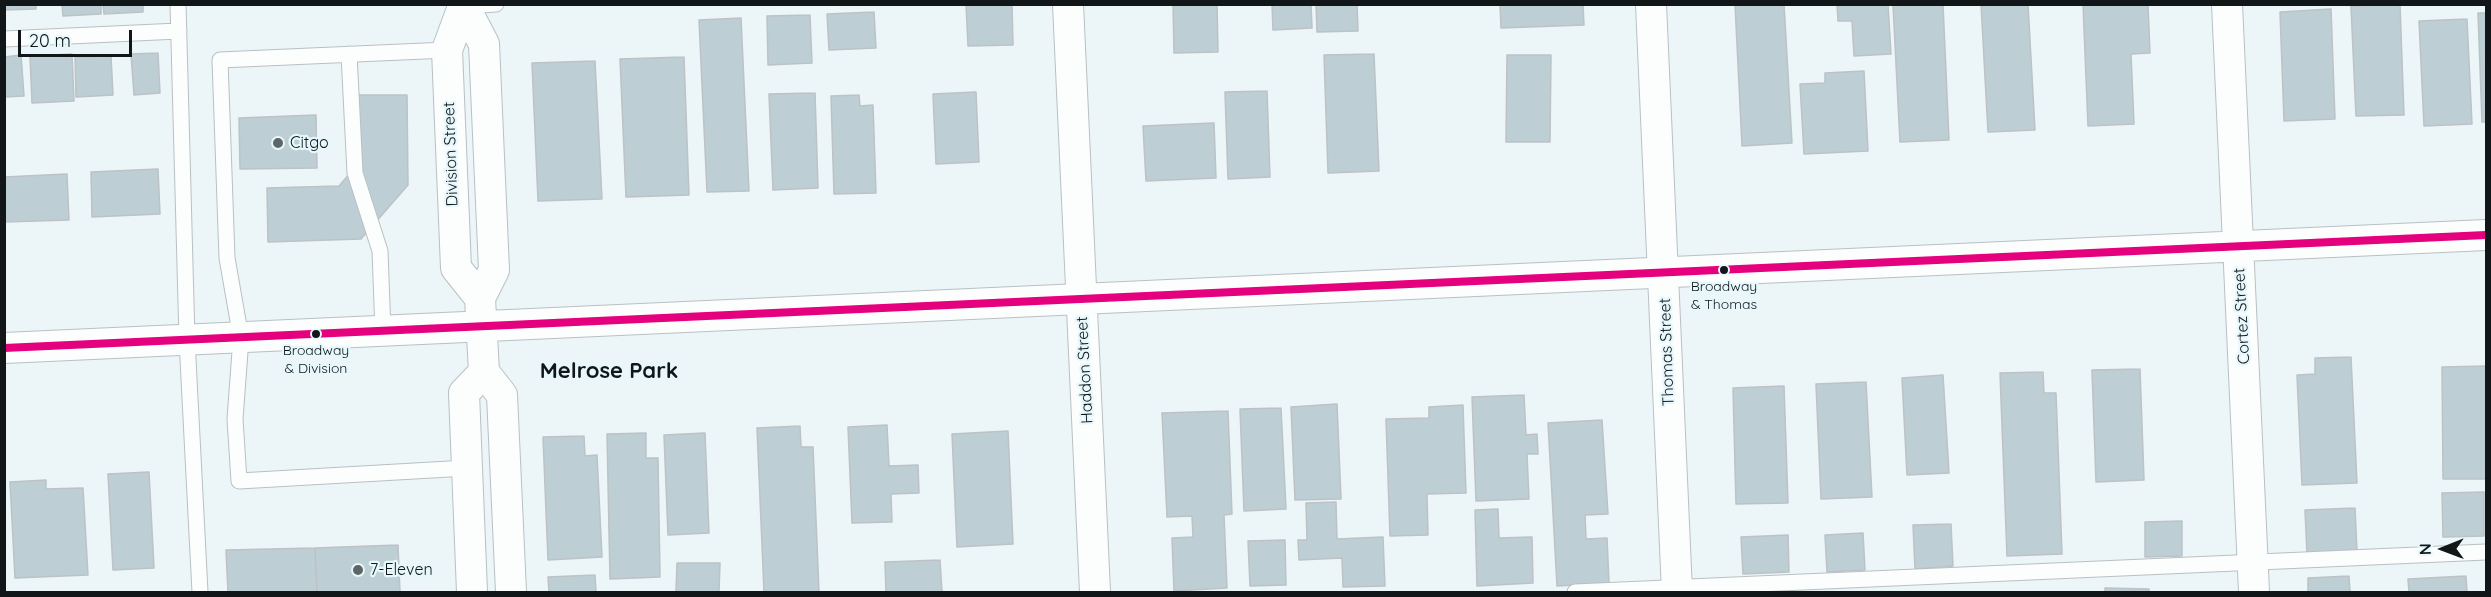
<!DOCTYPE html>
<style>
body{margin:0}
#map{position:relative;width:2491px;height:597px;overflow:hidden;background:#ecf5f8;font-family:Quicksand,sans-serif}
canvas{display:block}
.frame{position:absolute;inset:0;border:6px solid #111719;pointer-events:none}
.north{position:absolute;left:2413px;top:519px;width:60px;height:60px;-webkit-text-stroke:4px #e7f8fd;paint-order:stroke;rotate:269deg;font-size:16px;font-weight:700;line-height:24px;text-align:center;color:#111719}
.north::after{content:'';display:block;margin:auto;width:21px;height:27px;background:#111719;clip-path:polygon(50% 0,100% 100%,50% 72%,0 100%)}
.scale{position:absolute;left:18px;top:30px;width:114px;height:27px;box-sizing:border-box;border:3px solid #111719;border-top:0;padding-left:8px;font-size:18px;line-height:21px;white-space:nowrap;color:#111719;-webkit-text-stroke:4px #e7f8fd;paint-order:stroke}
</style>
<div id="map">
<canvas width="2491" height="597"></canvas>
<div class="frame"></div>
<div class="north">N</div>
<div class="scale">20 m</div>
</div>
<script>
const ctx = document.querySelector('canvas').getContext('2d');
ctx.lineJoin = 'round';
function fillPath(path, color) {
  ctx.fillStyle = color;
  ctx.fill(path, 'evenodd');
}
function poly(rows) {
  const path = new Path2D();
  for (const r of rows) {
    path.moveTo(r[0], r[1]);
    for (let i = 2; i < r.length; i += 2) path.lineTo(r[i], r[i + 1]);
  }
  return path;
}
function trace(path, color, width, dash) {
  ctx.strokeStyle = color;
  ctx.lineWidth = width;
  ctx.lineCap = dash ? 'butt' : 'round';
  ctx.setLineDash(dash || []);
  ctx.stroke(path);
}
function drawText(font, color, halo, rows, align = 'center') {
  ctx.font = font + ' Quicksand,sans-serif';
  ctx.lineWidth = 4.5;
  ctx.setLineDash([]);
  ctx.textBaseline = 'middle';
  ctx.strokeStyle = halo;
  ctx.fillStyle = color;
  for (const [text, x, y, turn = 0] of rows) {
    ctx.save();
    ctx.translate(x, y);
    ctx.rotate((+turn || 0) * Math.PI / 180);
    ctx.textAlign = isNaN(turn) ? turn : align;
    if (halo) ctx.strokeText(text, 0, 0);
    ctx.fillText(text, 0, 0);
    ctx.restore();
  }
}
const building = poly([
 [4,4,36,4,36,9,4,10,4,4],
 [62,4,101,4,101,14,63,16,62,4],
 [103,4,143,4,143,12,104,14,103,4],
 [966,4,1012,4,1013,45,968,46,966,4],
 [1173,4,1217,4,1218,52,1174,53,1173,4],
 [1272,4,1311,4,1312,28,1273,30,1272,4],
 [1316,4,1357,4,1358,31,1317,32,1316,4],
 [1500,4,1583,4,1584,25,1501,28,1500,4],
 [1735,4,1784,4,1792,143,1742,146,1735,4],
 [1837,4,1888,4,1891,54,1854,56,1852,21,1838,21,1837,4],
 [1943,4,1949,140,1900,142,1893,5,1943,4],
 [1981,4,2028,4,2035,130,1988,132,1981,4],
 [2083,4,2148,4,2150,53,2131,54,2134,124,2088,126,2083,4],
 [2400,4,2404,115,2356,116,2351,6,2400,4],
 [2331,9,2335,119,2284,121,2280,12,2331,9],
 [874,12,876,48,829,50,827,14,874,12],
 [2478,13,2486,13,2486,122,2482,122,2478,13],
 [810,15,812,63,768,65,767,16,810,15],
 [741,18,749,191,707,192,699,20,741,18],
 [2467,19,2472,124,2424,126,2419,21,2467,19],
 [158,53,160,93,134,95,131,54,158,53],
 [72,54,74,101,32,103,30,56,72,54],
 [1374,54,1379,171,1328,173,1324,55,1374,54],
 [21,55,24,96,4,97,4,57,21,55],
 [1507,55,1551,55,1550,142,1506,142,1507,55],
 [111,56,113,95,76,97,75,57,111,56],
 [684,57,689,195,626,197,620,59,684,57],
 [595,61,602,199,538,201,532,63,595,61],
 [1864,71,1868,151,1804,154,1800,84,1825,83,1825,73,1864,71],
 [1267,91,1270,177,1228,179,1225,92,1267,91],
 [976,92,979,162,936,164,933,94,976,92],
 [815,93,818,188,773,190,769,94,815,93],
 [356,95,407,95,408,185,361,239,268,242,267,188,339,186,358,164,356,95],
 [859,95,860,106,873,105,876,193,834,194,831,96,859,95],
 [316,115,317,168,240,169,239,118,316,115],
 [1214,123,1216,178,1146,181,1143,126,1214,123],
 [158,169,160,214,92,217,91,172,158,169],
 [67,174,69,220,4,222,4,177,67,174],
 [2351,357,2357,483,2302,485,2297,375,2315,374,2315,358,2351,357],
 [2486,366,2486,479,2443,479,2442,367,2486,366],
 [2140,369,2144,480,2096,482,2092,370,2140,369],
 [2043,372,2044,393,2056,393,2062,554,2007,556,2000,373,2043,372],
 [1943,375,1949,473,1907,475,1902,378,1943,375],
 [1866,382,1872,497,1821,499,1816,384,1866,382],
 [1784,386,1788,503,1736,504,1733,388,1784,386],
 [1524,395,1526,435,1537,434,1538,454,1527,454,1529,499,1476,501,1472,397,1524,395],
 [1337,404,1341,499,1295,500,1291,407,1337,404],
 [1463,405,1466,493,1427,494,1428,535,1390,536,1386,419,1429,418,1429,407,1463,405],
 [1281,408,1286,509,1244,511,1240,409,1281,408],
 [1228,411,1232,514,1224,515,1227,588,1174,591,1172,538,1193,537,1192,516,1167,517,1162,413,1228,411],
 [1602,420,1608,514,1585,515,1586,539,1607,538,1609,583,1557,586,1548,423,1602,420],
 [887,425,889,466,918,465,919,493,891,494,892,522,852,523,848,427,887,425],
 [800,426,801,447,813,447,819,592,764,592,757,428,800,426],
 [1008,431,1013,544,957,547,952,434,1008,431],
 [646,433,646,458,658,458,660,577,610,579,607,434,646,433],
 [705,433,709,533,668,535,664,435,705,433],
 [584,436,585,456,597,455,602,557,548,560,543,437,584,436],
 [149,472,154,568,113,570,108,474,149,472],
 [46,480,46,489,83,488,88,575,15,578,10,482,46,480],
 [2484,492,2484,536,2443,537,2442,493,2484,492],
 [1336,502,1337,539,1383,537,1385,586,1343,587,1342,558,1299,560,1298,540,1307,540,1306,503,1336,502],
 [2355,508,2357,552,2307,554,2305,510,2355,508],
 [1498,509,1499,538,1532,537,1533,583,1477,586,1475,510,1498,509],
 [2182,521,2182,556,2145,557,2145,522,2182,521],
 [1951,524,1953,566,1915,569,1913,525,1951,524],
 [1863,533,1865,570,1827,572,1825,535,1863,533],
 [1788,535,1789,572,1743,574,1741,537,1788,535],
 [1285,540,1286,585,1250,586,1248,541,1285,540],
 [398,545,400,592,317,592,315,548,398,545],
 [315,548,317,592,228,592,226,550,315,548],
 [940,560,942,592,886,592,885,562,940,560],
 [677,563,720,563,719,592,676,592,677,563],
 [595,575,596,592,549,592,548,577,595,575],
 [2349,576,2350,592,2308,592,2308,578,2349,576],
 [2466,576,2467,592,2409,592,2408,579,2466,576],
 [2105,588,2149,589,2149,592,2105,592,2105,588]
]);
fillPath(building, '#bdcfd4');
trace(building, '#bcc2c5', 1.5);
const lane = poly([
 [178,4,187,340,200,592],
 [464,6,496,4],
 [4,39,179,31],
 [447,50,220,60,227,258,241,338,235,419,239,481,467,468],
 [349,54,355,173,380,251,383,332],
 [1575,592,2486,552]
]);
const street = poly([
 [464,4,447,50,456,268,480,298],
 [1068,4,1095,592],
 [1651,4,1677,592],
 [2227,4,2254,592],
 [464,6,484,44,494,270,480,298,484,372,502,395,511,592],
 [4,348,2486,235],
 [472,592,464,393,484,372]
]);
trace(lane, '#b9c0c3', 17);
trace(street, '#b9c0c3', 32);
trace(lane, '#fcfefe', 15);
trace(street, '#fcfefe', 30);
trace(poly([
 [4,348,2486,235]
]), '#e5007d', 8);
for (const [x, y, r, color] of [
 [278,143,6,"#5e6567"],
 [1724,270,5,"#111719"],
 [316,334,5,"#111719"],
 [358,570,6,"#5e6567"]
]) {
  const dot = new Path2D();
  dot.arc(x, y, r, 0, 2 * Math.PI);
  ctx.fillStyle = color;
  ctx.fill(dot);
  trace(dot, '#e7f8fd', 2);
}
drawText('14px', '#111719', '#e7f8fd', [
 ["Broadway",1724,287],
 ["& Thomas",1724,305],
 ["Broadway",316,351],
 ["& Division",316,369]
]);
drawText('16px', '#111719', '#e7f8fd', [
 ["Citgo",290,143],
 ["7-Eleven",370,570]
], 'left');
drawText('16px', '#111719', '#e7f8fd', [
 ["Division Street",451,154,-92],
 ["Cortez Street",2242,316,-93],
 ["Thomas Street",1667,352,-92],
 ["Haddon Street",1085,370,-93]
]);
drawText('bold 22px', '#111719', '#e7f8fd', [
 ["Melrose Park",609,371]
]);
</script>
